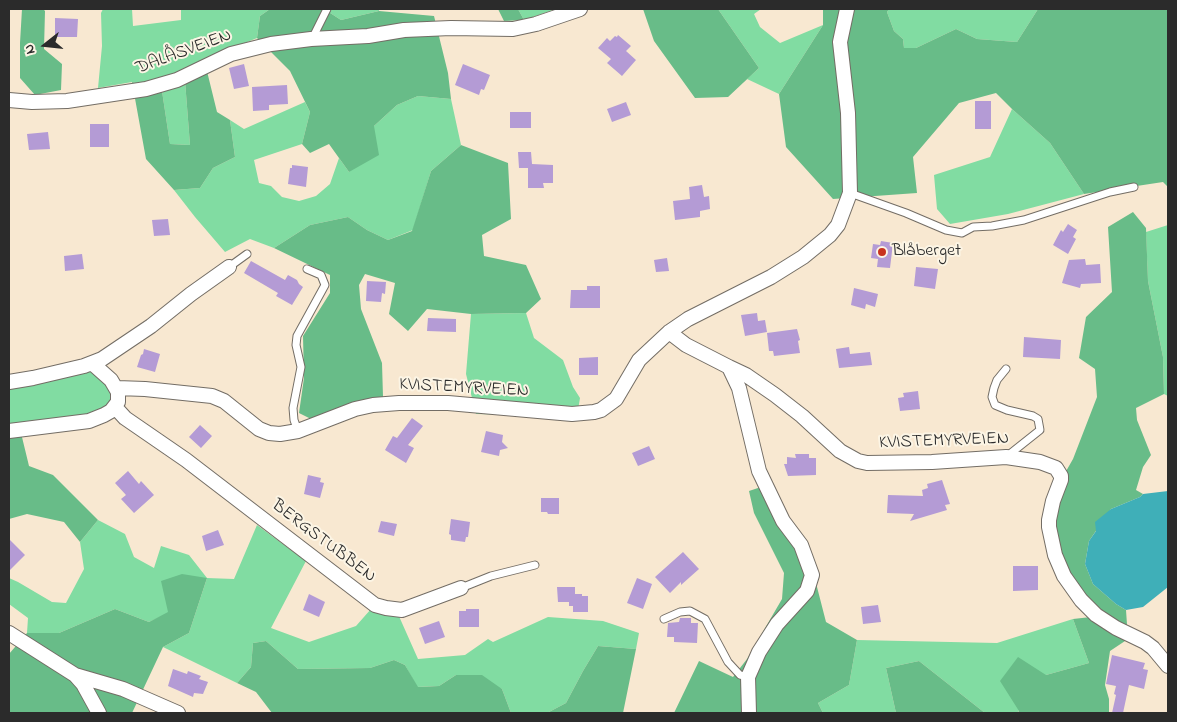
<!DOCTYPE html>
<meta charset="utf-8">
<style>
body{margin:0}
#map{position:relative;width:1177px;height:722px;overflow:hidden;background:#f8e8d1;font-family:"Indie Flower",sans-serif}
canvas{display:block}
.frame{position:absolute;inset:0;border:10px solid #2b2b2b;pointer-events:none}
.north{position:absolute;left:20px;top:20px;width:50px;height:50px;-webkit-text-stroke:4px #fcf5e5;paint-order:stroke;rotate:254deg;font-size:14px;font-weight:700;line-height:20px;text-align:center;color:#2b2b2b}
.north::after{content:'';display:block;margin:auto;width:18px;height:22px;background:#2b2b2b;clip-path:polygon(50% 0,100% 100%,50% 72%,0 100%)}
</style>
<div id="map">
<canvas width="1177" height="722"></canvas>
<div class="frame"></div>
<div class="north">N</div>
</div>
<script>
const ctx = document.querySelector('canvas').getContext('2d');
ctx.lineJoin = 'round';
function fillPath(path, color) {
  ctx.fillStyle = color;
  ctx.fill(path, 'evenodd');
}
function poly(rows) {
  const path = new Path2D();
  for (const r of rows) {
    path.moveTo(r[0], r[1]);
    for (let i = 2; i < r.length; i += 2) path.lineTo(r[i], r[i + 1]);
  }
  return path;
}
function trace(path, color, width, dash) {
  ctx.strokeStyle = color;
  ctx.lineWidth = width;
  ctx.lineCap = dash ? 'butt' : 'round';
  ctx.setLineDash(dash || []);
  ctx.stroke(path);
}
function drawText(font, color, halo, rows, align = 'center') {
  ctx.font = font + ' "Indie Flower",sans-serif';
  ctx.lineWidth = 4;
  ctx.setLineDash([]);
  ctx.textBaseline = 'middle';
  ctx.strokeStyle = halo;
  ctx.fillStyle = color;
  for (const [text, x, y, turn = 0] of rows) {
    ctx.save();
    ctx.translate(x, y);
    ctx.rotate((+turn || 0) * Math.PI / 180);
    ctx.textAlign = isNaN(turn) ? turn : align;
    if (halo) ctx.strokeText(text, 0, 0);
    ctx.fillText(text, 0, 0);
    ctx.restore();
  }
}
fillPath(poly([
 [103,9,132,9,133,26,181,20,181,9,270,9,260,16,257,38,184,68,190,145,170,144,162,91,132,82,98,88,102,46,101,13],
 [324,9,379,9,379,11,341,20],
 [518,9,556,9,524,20],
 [718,9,761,9,754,14,760,27,780,43,823,25,779,94,747,79,759,68],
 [889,9,1038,9,1017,42,977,39,956,29,916,48,904,48,903,39,894,31,887,12],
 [418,96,451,99,461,145,431,171,413,230,388,240,367,230,348,217,310,225,274,248,250,239,225,252,195,217,174,190,200,188,213,168,235,157,230,120,244,129,305,102,310,112,302,144,254,160,259,183,271,186,282,197,299,201,316,196,330,184,339,158,349,172,374,126,397,105],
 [1012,109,1050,143,1084,194,1008,214,950,224,937,209,934,175,990,157],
 [1168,225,1168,396,1164,394,1163,357,1148,281,1146,232],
 [526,313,534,338,563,360,573,387,580,398,577,416,476,414,466,374,471,314],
 [88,371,97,374,105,382,113,397,111,404,97,415,9,434,9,385],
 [98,520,125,534,134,557,154,568,161,546,189,555,207,578,234,579,257,525,306,561,271,628,309,642,356,626,371,609,398,614,418,659,465,655,488,639,493,642,548,617,603,621,639,633,636,649,598,646,583,671,566,703,547,713,511,713,502,689,456,675,439,686,417,687,405,665,394,660,370,668,298,669,266,641,253,643,251,667,237,683,163,647,189,633,207,578,168,613,149,622,115,609,59,633,27,633,28,618,9,604,9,578,18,582,52,602,66,603,84,569,80,542],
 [1073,619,1089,663,1046,675,1017,713,985,713,919,661,886,668,896,713,823,713,818,703,849,685,857,640,997,643]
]), '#81dca2');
fillPath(poly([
 [22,9,43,9,45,11,44,49,62,64,61,90,35,95,20,78,20,43],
 [270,9,324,9,341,20,379,11,434,16,448,73,451,99,418,96,397,105,374,126,379,155,349,172,329,144,310,153,302,144,310,112,290,71,257,38,260,16],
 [498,9,518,9,524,20,504,21],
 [643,9,718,9,759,68,728,97,695,98,654,41],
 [823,9,889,9,887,12,894,31,903,39,904,48,916,48,956,29,977,39,1017,42,1038,9,1168,9,1168,187,1163,182,1084,194,1050,143,1012,109,996,93,959,103,913,157,917,193,833,199,786,147,779,94,823,25],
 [204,59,217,112,230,120,235,157,213,168,200,188,174,190,146,159,132,82,162,91,170,144,190,145,184,68],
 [461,145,508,163,511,219,482,235,484,256,526,265,541,299,526,313,471,314,427,309,408,331,389,314,395,283,365,274,359,285,361,309,382,363,383,397,311,419,299,413,304,378,303,336,330,293,330,275,274,248,310,225,348,217,367,230,388,240,412,231,431,171],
 [1133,212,1146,228,1148,281,1163,357,1164,394,1136,408,1137,420,1151,455,1143,467,1136,490,1143,494,1140,497,1111,509,1089,541,1085,564,1093,584,1116,604,1126,610,1128,639,1110,651,1105,685,1109,699,1109,713,1017,713,1019,711,1000,681,1018,657,1046,675,1089,663,1073,619,1091,617,1069,575,1053,532,1065,473,1073,459,1097,397,1095,369,1079,358,1086,317,1112,292,1108,227],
 [21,433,29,466,53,475,98,520,80,542,64,522,27,514,9,519,9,434],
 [761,487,802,542,817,587,826,622,857,640,849,685,818,703,823,713,674,713,699,661,733,677,747,659,782,599,784,573,754,513,749,491],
 [182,574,207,578,189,633,163,647,132,713,9,713,9,654,27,633,59,633,115,609,149,622,168,612,161,581],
 [266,641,298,669,370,668,394,660,405,665,418,687,439,686,456,675,482,675,502,689,511,713,272,713,256,692,237,683,251,667,253,643],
 [598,646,636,649,623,713,547,713,566,703,583,671],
 [919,661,985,713,896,713,886,668]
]), '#68bc88');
fillPath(poly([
 [1168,491,1168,587,1143,607,1126,610,1116,604,1093,584,1085,564,1089,541,1096,531,1095,522,1111,509,1140,497,1143,494]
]), '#3fafb8');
fillPath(poly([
 [55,18,78,19,77,37,55,37],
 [618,35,631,46,626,51,636,60,622,76,607,63,611,59,598,48,607,38,610,41,615,36,617,37],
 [244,64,249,86,234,89,229,68],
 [463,64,490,75,484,90,481,89,479,95,455,85],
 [287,85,288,104,269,105,269,110,253,111,252,87],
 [975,101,991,101,991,129,975,129],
 [626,102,631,115,612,122,607,109],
 [510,112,531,112,531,128,510,128],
 [90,124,109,124,109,147,90,147],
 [48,132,50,149,29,150,27,134],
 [518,152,531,152,532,164,553,165,553,183,543,183,544,188,528,188,528,168,519,168],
 [292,165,308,167,306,187,288,184,290,168,292,168],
 [702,185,704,197,709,196,710,209,700,211,700,217,675,220,673,201,690,199,689,187],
 [168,219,170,235,154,236,152,220],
 [1068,224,1077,230,1073,237,1076,239,1068,254,1053,245,1061,230,1063,232],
 [881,241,893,243,890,268,877,267,878,259,871,258,873,244,880,245],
 [82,254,84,269,65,271,64,256],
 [667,258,669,271,656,272,654,260],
 [1085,259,1086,265,1100,264,1101,283,1081,284,1080,288,1062,283,1069,260],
 [251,261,285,280,288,275,297,280,299,284,303,287,292,305,276,296,278,293,244,273],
 [916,267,938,269,935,289,914,286],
 [367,281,386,282,385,294,382,293,381,302,366,301],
 [587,286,600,286,600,308,570,308,571,290,587,290],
 [854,288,878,294,875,307,866,304,865,309,851,305],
 [757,313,758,321,765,320,767,332,745,336,741,315],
 [428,318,456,319,456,332,427,331],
 [797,329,800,340,798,341,800,353,774,356,773,351,769,351,767,333],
 [1024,337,1061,340,1060,359,1023,357],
 [849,347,850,354,870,352,872,365,839,368,836,349],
 [144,349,160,354,155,372,137,367,141,355,143,354],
 [598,357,598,375,579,375,579,358],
 [918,391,920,409,900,411,898,398,904,397,903,393],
 [412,418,423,426,408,445,414,448,406,463,385,450,393,436,397,438],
 [200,425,212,436,201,448,189,437],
 [486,431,503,435,502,442,508,448,500,450,499,456,481,452],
 [649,446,655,459,638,466,632,453],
 [795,454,809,454,809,458,816,458,816,475,788,476,784,464,787,464,787,457,796,458],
 [128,471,139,484,141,481,154,495,134,513,121,499,126,495,115,483],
 [308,475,321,478,320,482,324,483,320,498,304,494],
 [942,480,950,504,945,505,947,510,910,521,914,514,887,513,888,495,923,496,922,490,928,488,927,484],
 [541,498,559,498,559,514,548,514,547,512,541,512],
 [451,519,470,522,468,537,466,537,465,542,451,540,451,535,449,534],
 [381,521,397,524,394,536,378,532],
 [218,530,224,545,206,551,202,536],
 [9,539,25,555,9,571],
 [683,552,699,569,681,585,681,582,670,593,655,577],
 [1013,566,1038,566,1038,590,1013,591],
 [637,578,652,584,643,609,627,603],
 [557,587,575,587,575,594,582,594,582,596,588,596,588,612,573,612,573,606,569,606,569,602,558,602],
 [309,594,325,602,319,617,303,610],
 [878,605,881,622,863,624,861,607],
 [466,609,479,609,479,627,459,627,459,611,466,611],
 [680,618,691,618,691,623,698,623,697,643,674,642,674,637,667,637,668,623,679,622],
 [439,621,445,637,425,644,419,628],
 [1112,655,1145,663,1143,669,1148,670,1144,689,1129,685,1123,713,1112,713,1116,695,1114,694,1116,686,1106,684],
 [173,669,187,674,188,671,201,676,199,679,208,682,203,694,194,693,193,697,168,686]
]), '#b49bd5');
const lane = poly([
 [312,39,327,9],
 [850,193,906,213,946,230,962,233,973,227,992,226,1024,220,1110,192,1134,187],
 [229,267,247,254],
 [298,431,294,420,293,408,301,367,296,345,297,336,325,285,321,275,307,269],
 [1006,457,1040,430,1038,419,1033,416,1007,410,995,405,992,397,994,388,997,380,1006,369],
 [461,588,491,576,535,565],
 [664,619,680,612,690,611,705,619,728,662,740,675,748,677]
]);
const street = poly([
 [9,100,32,102,67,101,146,89,177,80,231,54,271,44,311,39,368,36,404,30,451,28,513,29,536,24,580,9],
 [669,332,686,345,729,367,739,388,759,471,783,521,801,545,812,575,807,591,777,624,759,652,748,677,749,713],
 [729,367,746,375,775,395,802,416,840,451,858,461,867,463,932,462,1006,457,1040,462,1056,468,1061,476,1061,480,1053,501,1049,520,1049,527,1055,555,1064,576,1081,600,1096,615,1116,628,1145,642,1153,648,1168,666],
 [9,382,33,378,84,366,102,359,151,326,191,294,229,267],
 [117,388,145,389,212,396,224,401,259,429,269,433,280,434,298,431,355,409,373,405,399,403,448,403,572,414,594,412,601,410,616,399,639,360,669,332,688,319,771,277,803,257,830,235,838,225,850,193,848,113,840,42,847,9],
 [115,407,125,418,186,460,375,605,386,608,402,610,461,588],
 [9,431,89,421,104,415,111,411,118,402,118,392,111,380,93,364],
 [9,633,75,675,123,689,178,713],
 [75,675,83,684,99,713]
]);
trace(lane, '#736d65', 9);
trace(street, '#736d65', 16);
trace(lane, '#fff', 7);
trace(street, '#fff', 14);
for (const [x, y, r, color] of [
 [882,252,5,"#c8321e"]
]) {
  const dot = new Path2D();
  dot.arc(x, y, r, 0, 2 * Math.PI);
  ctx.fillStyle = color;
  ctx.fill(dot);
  trace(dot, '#fcf5e5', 2);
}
drawText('18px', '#2b2b2b', '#fcf5e5', [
 ["DALÅSVEIEN",184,53,-20],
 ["KVISTEMYRVEIEN",464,389,3],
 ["KVISTEMYRVEIEN",944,442,-2],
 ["BERGSTUBBEN",323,542,37]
]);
drawText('18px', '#2b2b2b', '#fcf5e5', [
 ["Blåberget",892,252]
], 'left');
</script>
